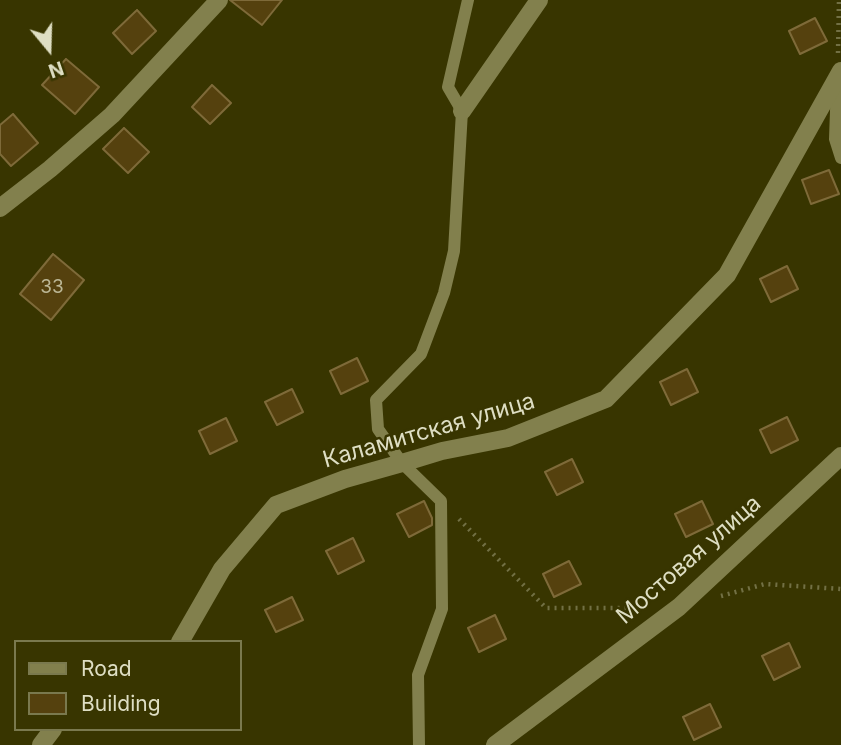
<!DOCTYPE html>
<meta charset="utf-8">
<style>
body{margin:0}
#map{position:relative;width:841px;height:745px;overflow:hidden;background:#383500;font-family:Inter,sans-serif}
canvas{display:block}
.legend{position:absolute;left:14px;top:640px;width:228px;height:91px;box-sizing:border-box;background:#383500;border:2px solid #7a794e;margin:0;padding:9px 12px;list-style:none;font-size:21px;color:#dedec3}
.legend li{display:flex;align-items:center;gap:14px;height:35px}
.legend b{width:35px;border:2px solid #7a794e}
.north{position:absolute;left:14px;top:14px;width:70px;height:70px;-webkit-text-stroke:5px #383500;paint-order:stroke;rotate:161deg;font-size:19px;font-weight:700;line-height:28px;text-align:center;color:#dedec3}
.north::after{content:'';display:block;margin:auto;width:24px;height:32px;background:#dedec3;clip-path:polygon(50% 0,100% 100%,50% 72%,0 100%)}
</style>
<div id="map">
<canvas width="841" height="745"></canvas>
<ul class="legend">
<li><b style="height:9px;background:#82804d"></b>Road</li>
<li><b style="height:19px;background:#55410e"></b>Building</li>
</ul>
<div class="north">N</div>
</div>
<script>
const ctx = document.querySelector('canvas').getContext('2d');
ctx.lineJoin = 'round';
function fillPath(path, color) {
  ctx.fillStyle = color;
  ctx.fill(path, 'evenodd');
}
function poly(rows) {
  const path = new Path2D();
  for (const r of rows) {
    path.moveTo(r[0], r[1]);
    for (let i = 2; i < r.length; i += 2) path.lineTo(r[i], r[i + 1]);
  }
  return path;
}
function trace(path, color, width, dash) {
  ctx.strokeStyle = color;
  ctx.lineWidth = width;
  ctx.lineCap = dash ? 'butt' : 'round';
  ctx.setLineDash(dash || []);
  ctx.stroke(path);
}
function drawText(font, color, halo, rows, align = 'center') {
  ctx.font = font + ' Inter,sans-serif';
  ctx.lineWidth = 5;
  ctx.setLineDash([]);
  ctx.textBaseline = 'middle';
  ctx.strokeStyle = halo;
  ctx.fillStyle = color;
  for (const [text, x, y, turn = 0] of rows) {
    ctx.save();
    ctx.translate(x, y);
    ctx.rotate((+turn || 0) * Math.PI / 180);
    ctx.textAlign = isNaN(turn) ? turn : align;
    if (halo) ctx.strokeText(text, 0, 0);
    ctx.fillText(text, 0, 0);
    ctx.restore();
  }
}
const building = poly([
 [230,0,282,0,262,25,230,0],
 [137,10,156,31,132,54,113,33,137,10],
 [815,18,827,41,800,54,789,31,815,18],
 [66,59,99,87,75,114,42,85,66,59],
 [212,85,231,103,210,124,192,107,212,85],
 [13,114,38,143,11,166,0,154,0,125,13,114],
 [124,128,149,152,128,173,103,149,124,128],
 [829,170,839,194,811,204,802,180,829,170],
 [53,254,84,280,51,320,20,294,53,254],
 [787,266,798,289,771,302,760,279,787,266],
 [357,358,368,381,341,394,330,371,357,358],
 [687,369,698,392,671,405,660,382,687,369],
 [292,389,303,412,277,425,265,402,292,389],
 [787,417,798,440,771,453,760,430,787,417],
 [226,418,237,441,210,454,199,431,226,418],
 [572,459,583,482,557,495,545,472,572,459],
 [424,501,432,518,432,525,409,537,397,514,424,501],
 [702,501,713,524,686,537,675,514,702,501],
 [353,538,364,561,338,574,326,551,353,538],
 [569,561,581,584,554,597,543,574,569,561],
 [292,597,303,620,276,632,265,610,292,597],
 [495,615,506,639,479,652,468,628,495,615],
 [789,643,800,667,774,680,762,656,789,643],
 [710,704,721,727,694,740,683,717,710,704]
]);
fillPath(building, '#55410e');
trace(building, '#7e6a39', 2);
trace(poly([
 [838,53,839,0],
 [459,519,546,608,644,608],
 [721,596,765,584,841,589]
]), '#727044', 4.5, [2, 5]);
trace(poly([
 [837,83,835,139,841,158],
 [419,745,418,675,442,609,441,501,402,463,378,429,376,400,421,354,444,293,454,251,462,111,448,87,468,0]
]), '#82804d', 12);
trace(poly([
 [462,111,539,0],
 [0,208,50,169,112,115,219,0],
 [180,642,222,569,276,505,345,479,402,463,442,451,508,438,606,399,727,275,841,71],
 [41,745,53,729],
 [495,745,679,607,841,456]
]), '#82804d', 18);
drawText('19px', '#bcb796', null, [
 ["33",52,287]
]);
drawText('23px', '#dedec3', '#383500', [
 ["Каламитская улица",429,431,-16],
 ["Мостовая улица",689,560,-41]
]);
</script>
